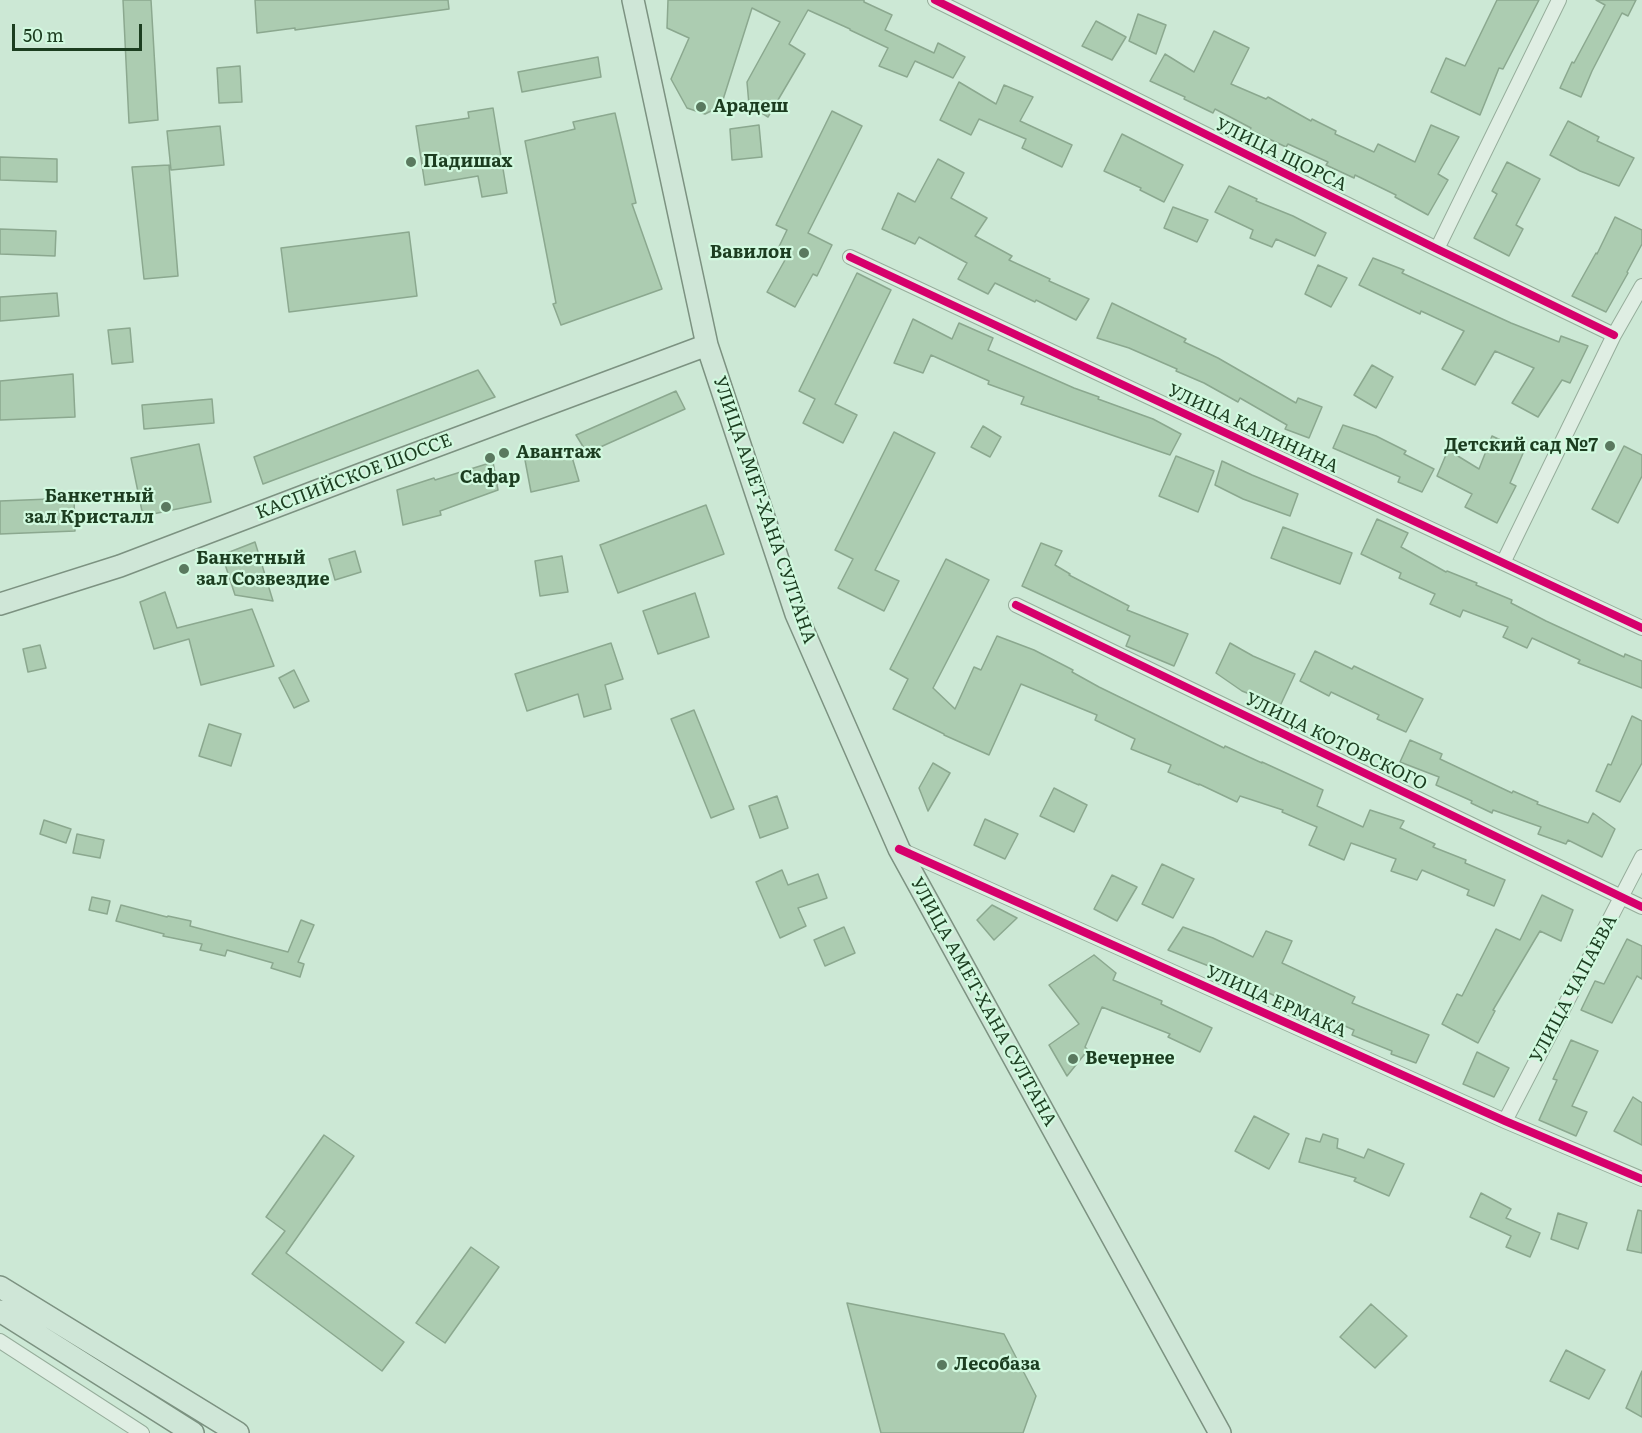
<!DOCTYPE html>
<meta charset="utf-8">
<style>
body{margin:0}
#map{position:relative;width:1642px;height:1433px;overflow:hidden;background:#cce8d5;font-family:Literata,serif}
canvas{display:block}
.scale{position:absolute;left:12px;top:24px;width:130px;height:27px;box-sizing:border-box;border:3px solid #1c3d20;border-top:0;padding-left:8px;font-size:18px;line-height:21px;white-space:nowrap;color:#1c3d20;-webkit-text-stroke:4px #d1f9df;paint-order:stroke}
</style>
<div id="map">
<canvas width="1642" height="1433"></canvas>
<div class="scale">50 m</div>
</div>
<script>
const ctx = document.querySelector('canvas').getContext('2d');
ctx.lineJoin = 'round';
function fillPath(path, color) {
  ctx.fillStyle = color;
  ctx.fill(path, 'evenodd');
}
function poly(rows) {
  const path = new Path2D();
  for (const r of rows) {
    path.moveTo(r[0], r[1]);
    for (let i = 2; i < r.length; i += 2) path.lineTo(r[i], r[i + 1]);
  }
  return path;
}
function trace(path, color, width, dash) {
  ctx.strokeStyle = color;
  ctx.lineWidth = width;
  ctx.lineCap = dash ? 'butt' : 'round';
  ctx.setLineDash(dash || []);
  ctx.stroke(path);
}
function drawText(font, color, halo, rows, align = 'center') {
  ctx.font = font + ' Literata,serif';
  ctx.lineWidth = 4.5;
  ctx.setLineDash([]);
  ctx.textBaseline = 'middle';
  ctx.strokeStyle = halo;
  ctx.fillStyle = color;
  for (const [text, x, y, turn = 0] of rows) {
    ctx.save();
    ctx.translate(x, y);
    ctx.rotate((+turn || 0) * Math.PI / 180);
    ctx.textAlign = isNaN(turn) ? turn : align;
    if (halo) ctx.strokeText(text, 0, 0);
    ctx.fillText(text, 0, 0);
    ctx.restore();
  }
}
const building = poly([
 [123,0,151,0,158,120,129,123,123,0],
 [255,0,448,0,449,9,295,30,295,28,257,33,255,0],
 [668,0,864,0,864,2,892,15,885,30,934,53,938,43,965,57,953,78,915,61,907,77,879,66,888,48,850,30,850,29,808,10,789,44,805,54,768,117,749,105,747,82,780,22,752,8,721,106,705,114,687,108,671,79,689,38,667,28,668,0],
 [1497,0,1539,0,1503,69,1499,68,1480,115,1431,92,1446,58,1465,66,1497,0],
 [1596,0,1636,0,1628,16,1622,13,1592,71,1581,97,1560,88,1572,62,1574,63,1605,5,1596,0],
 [1138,14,1166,25,1156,54,1129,41,1138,14],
 [1096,21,1126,37,1112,60,1082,46,1096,21],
 [1214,31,1249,48,1231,84,1266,99,1268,97,1311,121,1312,119,1336,131,1335,134,1374,152,1378,144,1415,162,1431,125,1459,137,1438,174,1448,180,1428,215,1395,197,1396,195,1355,175,1354,178,1326,165,1328,162,1288,144,1286,147,1250,130,1251,128,1215,109,1213,113,1184,99,1185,97,1150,81,1165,54,1194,72,1214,31],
 [598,57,601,77,522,92,518,72,598,57],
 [240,66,242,102,219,103,217,68,240,66],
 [959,82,996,104,1004,85,1033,97,1020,121,1072,145,1062,167,1022,148,1026,139,979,119,971,135,940,120,959,82],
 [493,108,507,193,482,197,478,176,425,185,416,126,469,118,468,112,493,108],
 [832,111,862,126,808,233,832,245,817,276,813,274,795,307,767,292,785,260,775,255,787,230,776,225,832,111],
 [615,113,636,203,632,204,662,289,561,325,553,304,556,303,525,141,575,129,573,122,615,113],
 [1568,121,1599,137,1597,141,1634,158,1619,186,1580,171,1550,155,1568,121],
 [759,125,762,157,732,160,730,129,759,125],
 [220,126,224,165,171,170,167,131,220,126],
 [1122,134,1183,165,1164,202,1140,190,1141,188,1104,171,1122,134],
 [0,157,57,159,57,182,0,180,0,157],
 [938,159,964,173,951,198,987,218,975,236,1012,256,1009,260,1050,279,1049,281,1089,299,1076,320,1036,300,1035,302,995,283,988,294,958,279,967,263,919,237,915,244,882,229,898,193,915,202,938,159],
 [1507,162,1540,179,1516,225,1523,229,1509,256,1474,238,1497,194,1492,191,1507,162],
 [169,165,178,276,144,279,132,167,169,165],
 [1229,186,1257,199,1256,201,1293,216,1326,233,1315,256,1276,239,1272,247,1250,238,1253,230,1215,212,1229,186],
 [1173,207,1208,220,1197,242,1164,228,1173,207],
 [1615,217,1642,230,1642,244,1627,272,1628,273,1606,312,1572,296,1596,253,1597,254,1615,217],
 [0,229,56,231,55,256,0,254,0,229],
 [409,232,417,296,289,312,281,248,409,232],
 [1373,258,1404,270,1402,273,1511,323,1559,342,1561,336,1588,346,1570,383,1562,380,1538,417,1512,403,1534,368,1495,351,1475,385,1442,369,1464,331,1421,311,1420,314,1359,285,1373,258],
 [1318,265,1347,278,1331,307,1305,294,1318,265],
 [857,273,891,290,835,404,857,415,843,443,803,423,815,399,799,391,857,273],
 [57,293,59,316,0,321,0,297,57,293],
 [1112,303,1186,339,1184,342,1218,358,1296,403,1298,398,1322,407,1309,438,1285,429,1287,425,1240,398,1238,402,1204,383,1176,371,1177,369,1129,348,1097,338,1112,303],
 [913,319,952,339,959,323,993,338,988,350,1074,388,1099,397,1098,399,1153,419,1181,434,1170,455,1021,404,1024,397,988,384,989,381,931,355,923,373,894,363,913,319],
 [130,328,133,362,112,364,108,330,130,328],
 [1372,365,1393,377,1376,408,1354,395,1372,365],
 [478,370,495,397,263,484,254,457,478,370],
 [73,374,75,417,0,420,0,381,73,374],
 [676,391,685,409,587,453,576,435,676,391],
 [212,399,214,423,144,429,142,405,212,399],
 [1343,425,1376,436,1406,451,1404,454,1434,469,1422,492,1398,482,1400,477,1333,448,1343,425],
 [983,426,1001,437,990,457,971,447,983,426],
 [894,432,935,453,875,570,899,581,884,611,838,588,853,559,835,550,894,432],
 [1492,436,1524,451,1510,483,1516,486,1497,523,1465,507,1472,494,1437,476,1448,450,1479,469,1492,436],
 [199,444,211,502,143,516,131,458,199,444],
 [1624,446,1642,455,1642,476,1618,523,1592,509,1624,446],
 [570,450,579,481,531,492,525,460,570,450],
 [1176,456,1214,471,1198,512,1159,496,1176,456],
 [1222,461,1252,475,1298,494,1290,516,1243,499,1215,485,1222,461],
 [493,462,498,490,440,511,441,515,403,525,397,490,434,478,435,480,493,462],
 [74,498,75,531,0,534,0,501,74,498],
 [706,505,724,554,618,593,600,545,706,505],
 [1377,519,1408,533,1401,547,1446,572,1447,571,1477,583,1476,585,1512,600,1511,603,1546,621,1624,657,1625,654,1642,661,1642,688,1578,663,1580,660,1532,638,1527,648,1503,637,1508,627,1463,610,1460,617,1430,604,1435,594,1399,578,1401,573,1361,554,1377,519],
 [1283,527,1352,553,1340,584,1271,558,1283,527],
 [255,542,273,601,235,595,222,555,255,542],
 [1041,543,1062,551,1055,565,1070,574,1069,575,1129,606,1127,610,1188,634,1174,666,1126,646,1130,636,1022,586,1041,543],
 [355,551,361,572,335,580,329,559,355,551],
 [562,556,568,592,540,596,535,561,562,556],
 [946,559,989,580,933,688,955,709,974,667,981,670,997,636,1034,650,1073,670,1072,672,1099,687,1224,748,1225,746,1262,763,1262,762,1323,790,1317,806,1363,827,1370,810,1404,821,1400,828,1435,844,1433,847,1466,860,1465,863,1505,880,1494,906,1467,895,1469,890,1422,870,1417,880,1391,871,1396,859,1351,843,1344,860,1309,845,1317,827,1282,812,1283,810,1240,796,1237,802,1199,784,1199,785,1168,772,1171,765,1131,749,1135,739,1095,720,1097,715,1021,684,989,755,944,735,944,734,893,709,908,679,890,669,946,559],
 [165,592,177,628,252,609,274,666,201,685,189,639,154,649,140,602,165,592],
 [695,593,709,637,658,654,643,611,695,593],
 [611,643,623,679,605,685,611,709,584,717,578,694,527,711,515,674,611,643],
 [1230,643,1253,656,1295,674,1280,706,1242,691,1216,673,1230,643],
 [40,645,46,668,28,672,23,649,40,645],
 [1315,651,1352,669,1354,666,1423,699,1406,732,1377,719,1379,715,1331,692,1329,696,1300,681,1315,651],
 [294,670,309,701,294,708,279,678,294,670],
 [694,710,734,809,711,818,671,719,694,710],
 [1632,716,1642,721,1642,763,1620,802,1596,791,1608,764,1611,765,1632,716],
 [209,724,241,734,231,766,199,756,209,724],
 [1410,740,1442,754,1440,759,1512,793,1513,791,1538,802,1537,804,1588,823,1593,813,1615,829,1602,857,1568,840,1566,844,1538,834,1541,827,1493,810,1492,813,1471,803,1472,801,1436,785,1439,777,1400,762,1410,740],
 [933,763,950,773,928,811,919,788,933,763],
 [1054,788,1087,805,1074,832,1040,816,1054,788],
 [777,796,788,828,760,838,749,806,777,796],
 [985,819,1018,834,1005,859,974,845,985,819],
 [44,820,71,829,66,843,40,834,44,820],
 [77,834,104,840,100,858,73,853,77,834],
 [1162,864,1194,879,1173,918,1142,904,1162,864],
 [782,870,788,885,818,874,827,898,798,908,806,926,780,938,756,882,782,870],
 [1112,875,1137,887,1117,921,1094,909,1112,875],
 [1542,895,1573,910,1561,941,1540,931,1493,1010,1495,1011,1478,1043,1442,1024,1457,994,1462,996,1496,929,1520,940,1542,895],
 [92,897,110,901,107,914,89,910,92,897],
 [121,905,167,917,168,916,191,921,190,926,288,952,301,920,314,925,298,962,304,964,300,977,271,968,273,963,227,950,225,956,200,950,202,944,163,936,164,934,116,921,121,905],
 [992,905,1017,918,994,940,977,920,992,905],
 [844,927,855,953,825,966,814,940,844,927],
 [1183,927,1213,938,1253,957,1266,931,1292,941,1282,963,1355,997,1352,1003,1429,1035,1416,1063,1391,1054,1392,1051,1352,1035,1354,1030,1320,1015,1321,1013,1282,999,1242,981,1242,979,1168,950,1183,927],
 [1627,939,1642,946,1642,979,1637,976,1612,1023,1581,1010,1595,981,1604,984,1627,939],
 [1094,955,1116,973,1113,980,1162,1001,1161,1004,1212,1028,1200,1052,1168,1037,1170,1034,1102,1007,1085,1047,1088,1050,1067,1076,1049,1045,1079,1024,1049,985,1094,955],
 [1571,1040,1598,1051,1572,1106,1587,1112,1576,1136,1539,1120,1557,1080,1553,1079,1571,1040],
 [1477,1052,1509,1068,1494,1097,1463,1084,1477,1052],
 [1633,1097,1642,1103,1642,1145,1614,1131,1633,1097],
 [1254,1116,1289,1134,1269,1169,1235,1151,1254,1116],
 [1323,1134,1338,1139,1337,1148,1364,1158,1368,1149,1404,1164,1389,1196,1354,1181,1356,1178,1299,1162,1306,1138,1320,1142,1323,1134],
 [324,1135,354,1156,286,1253,404,1342,382,1371,252,1274,285,1231,266,1217,324,1135],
 [1481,1193,1511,1209,1506,1218,1540,1233,1530,1257,1506,1247,1511,1236,1470,1217,1481,1193],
 [1638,1210,1642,1211,1642,1253,1627,1250,1638,1210],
 [1558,1213,1587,1223,1578,1249,1551,1239,1558,1213],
 [471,1247,499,1267,445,1343,416,1323,471,1247],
 [847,1303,1004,1334,1036,1396,1023,1433,881,1433,847,1303],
 [1371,1304,1407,1336,1375,1368,1340,1337,1371,1304],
 [1566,1350,1605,1370,1589,1399,1550,1381,1566,1350],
 [1642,1371,1642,1417,1626,1408,1642,1371]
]);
fillPath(building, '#acccb1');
trace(building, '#8ba88f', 1.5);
const minor = poly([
 [935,0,1437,249,1614,335],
 [1437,249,1559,0],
 [850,257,1642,628],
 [1503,563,1614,335,1642,286],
 [1016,605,1642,907],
 [899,849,1505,1121,1642,1179],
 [1505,1121,1642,857],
 [0,1341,142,1433]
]);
const primary = poly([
 [633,0,707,345,796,614,899,849,1220,1433],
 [0,604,120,566,364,473,707,345],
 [0,1287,238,1433],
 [0,1311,193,1433]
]);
trace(minor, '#96ad9b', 16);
trace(primary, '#7c9281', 24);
trace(minor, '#dfeee3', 14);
trace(primary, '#cfe6d7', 21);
trace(poly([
 [935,0,1437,249,1614,335],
 [850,257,1642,628],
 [1016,605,1642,907],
 [899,849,1505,1121,1642,1179]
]), '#d6006c', 8);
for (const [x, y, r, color] of [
 [701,107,6,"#5a795f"],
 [411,162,6,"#5a795f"],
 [804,253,6,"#5a795f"],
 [1610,446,6,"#5a795f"],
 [504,453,6,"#5a795f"],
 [490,458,6,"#5a795f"],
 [166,507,6,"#5a795f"],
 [184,569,6,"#5a795f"],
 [1073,1059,6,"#5a795f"],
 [942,1365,6,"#5a795f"]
]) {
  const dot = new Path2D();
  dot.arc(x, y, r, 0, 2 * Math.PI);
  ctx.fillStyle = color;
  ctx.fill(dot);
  trace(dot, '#d1f9df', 2);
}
drawText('bold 18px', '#1c3d20', '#d1f9df', [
 ["Арадеш",713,107],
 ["Падишах",423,162],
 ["Вавилон",792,253,"right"],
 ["Детский сад №7",1598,446,"right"],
 ["Авантаж",516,453],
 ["Сафар",490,478,"center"],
 ["Банкетный",154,497,"right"],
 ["зал Кристалл",154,518,"right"],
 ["Банкетный",196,559],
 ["зал Созвездие",196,580],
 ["Вечернее",1085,1059],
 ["Лесобаза",954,1365]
], 'left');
drawText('18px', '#1c3d20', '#d1f9df', [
 ["УЛИЦА ЩОРСА",1281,155,26],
 ["УЛИЦА КАЛИНИНА",1253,429,25],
 ["КАСПИЙСКОЕ ШОССЕ",354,477,-21],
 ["УЛИЦА АМЕТ-ХАНА СУЛТАНА",764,510,71],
 ["УЛИЦА КОТОВСКОГО",1336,742,26],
 ["УЛИЦА ЧАПАЕВА",1574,989,-62],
 ["УЛИЦА АМЕТ-ХАНА СУЛТАНА",983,1002,61],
 ["УЛИЦА ЕРМАКА",1276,1002,24]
]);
</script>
